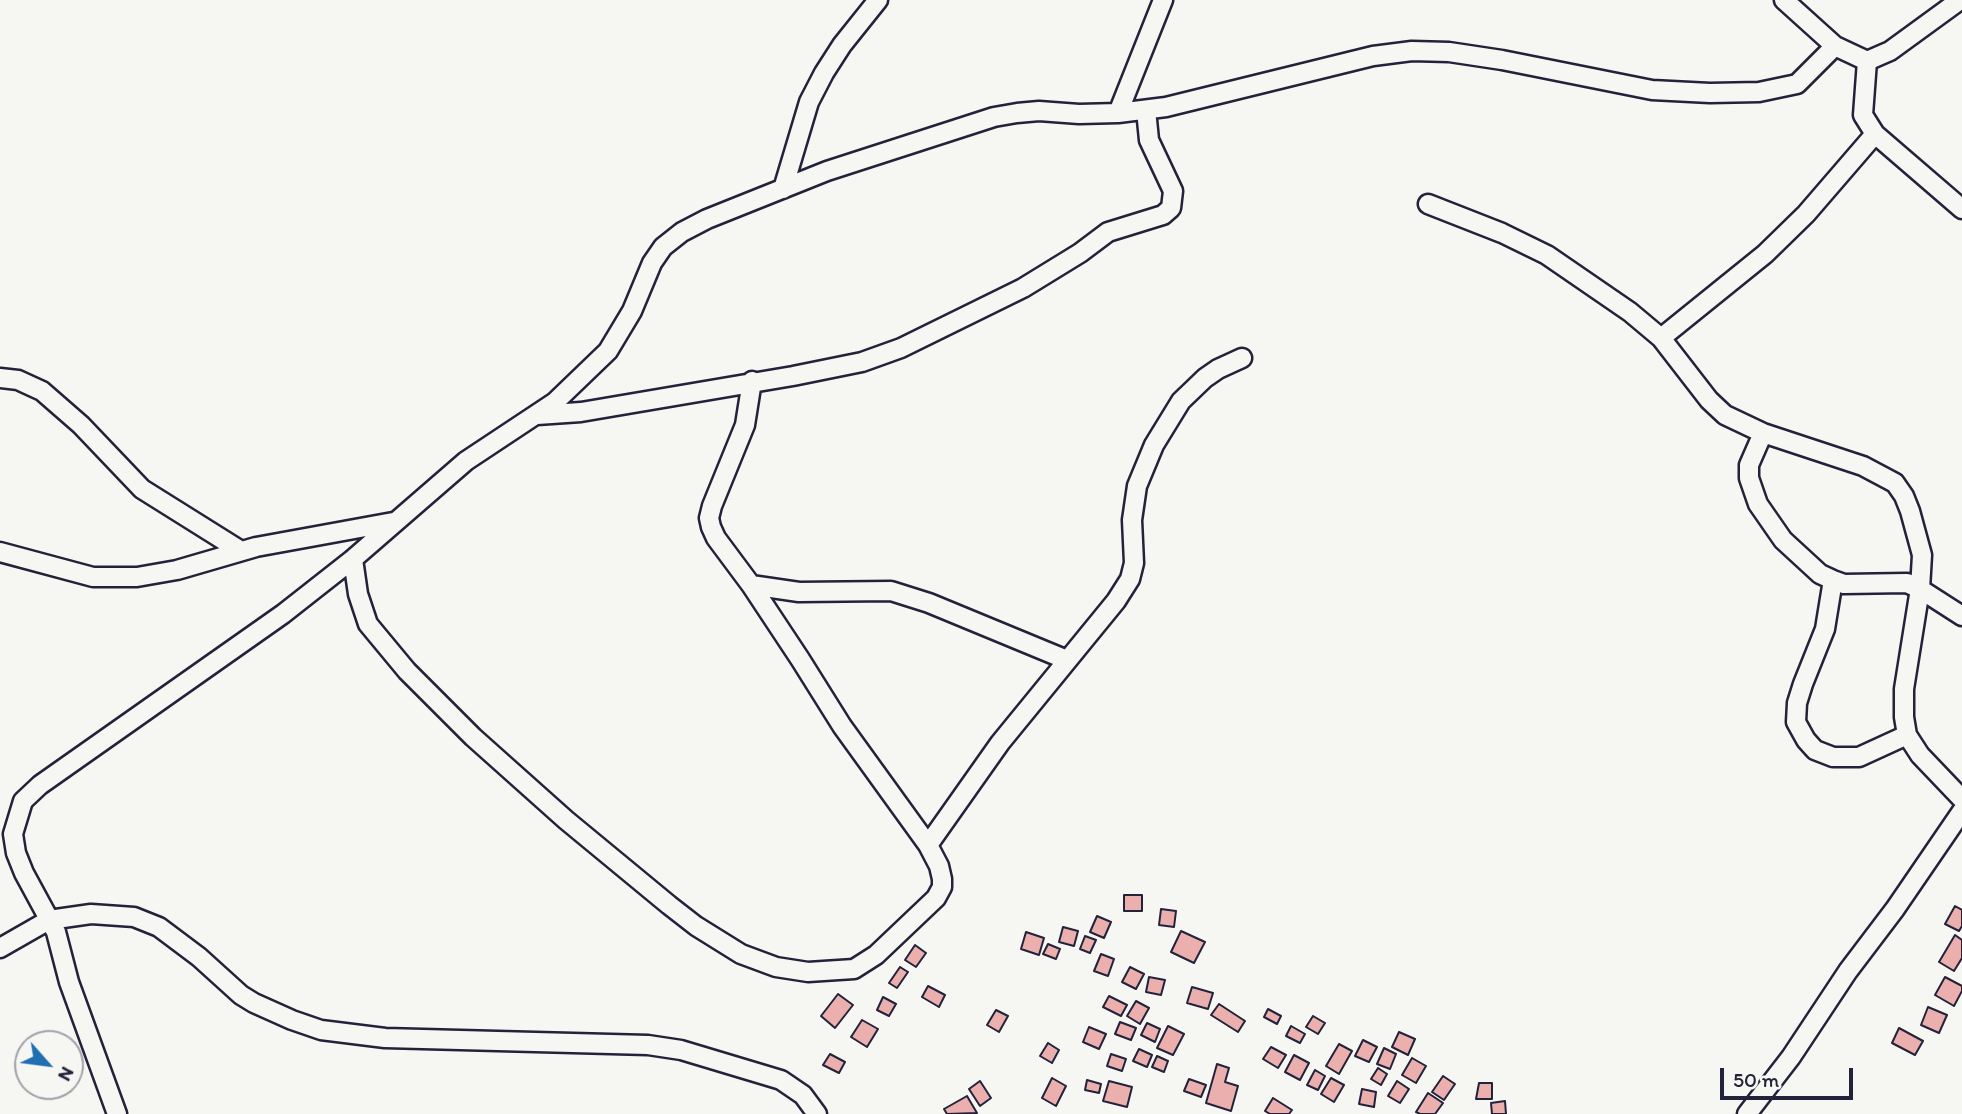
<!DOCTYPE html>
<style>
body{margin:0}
#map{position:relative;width:1962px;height:1114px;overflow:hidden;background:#f6f6f2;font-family:Itim,sans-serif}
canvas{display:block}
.north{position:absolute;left:14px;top:1030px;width:70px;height:70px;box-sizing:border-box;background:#f6f6f2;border:2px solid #a1a1a9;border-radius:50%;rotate:118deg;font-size:19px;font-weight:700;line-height:28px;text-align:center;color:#22223b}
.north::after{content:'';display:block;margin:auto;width:24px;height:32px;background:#1f6fb2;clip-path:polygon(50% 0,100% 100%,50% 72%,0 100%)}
.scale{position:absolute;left:1720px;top:1068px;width:133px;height:32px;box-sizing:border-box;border:4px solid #22223b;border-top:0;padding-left:9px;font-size:21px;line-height:24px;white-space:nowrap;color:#22223b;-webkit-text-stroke:5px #f6f6f2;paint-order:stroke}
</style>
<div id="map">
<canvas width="1962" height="1114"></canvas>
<div class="north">N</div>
<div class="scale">50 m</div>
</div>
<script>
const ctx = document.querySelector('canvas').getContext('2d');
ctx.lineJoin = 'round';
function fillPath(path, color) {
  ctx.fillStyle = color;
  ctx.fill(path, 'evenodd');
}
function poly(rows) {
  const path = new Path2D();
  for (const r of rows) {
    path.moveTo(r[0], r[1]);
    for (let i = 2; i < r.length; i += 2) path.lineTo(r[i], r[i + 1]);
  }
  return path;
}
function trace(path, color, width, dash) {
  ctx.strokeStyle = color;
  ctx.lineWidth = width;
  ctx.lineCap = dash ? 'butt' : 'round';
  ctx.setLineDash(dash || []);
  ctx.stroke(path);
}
const building = poly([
 [1124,895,1142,895,1142,911,1124,911,1124,895],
 [1955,906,1962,910,1962,926,1959,931,1945,924,1955,906],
 [1161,909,1176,911,1174,927,1159,925,1161,909],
 [1097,916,1111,922,1104,938,1090,932,1097,916],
 [1063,927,1078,931,1074,946,1059,942,1063,927],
 [1181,931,1205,942,1194,963,1171,952,1181,931],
 [1026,932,1044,938,1039,955,1021,949,1026,932],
 [1955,935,1962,940,1962,958,1954,971,1939,962,1955,935],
 [1085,936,1096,940,1090,953,1080,949,1085,936],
 [1048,944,1060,949,1056,959,1043,954,1048,944],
 [915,945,926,953,916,967,905,960,915,945],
 [1101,954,1114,959,1108,976,1094,971,1101,954],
 [900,967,908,972,897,988,889,983,900,967],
 [1130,967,1144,974,1136,989,1122,982,1130,967],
 [1149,977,1165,980,1161,995,1146,992,1149,977],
 [1945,977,1962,986,1962,991,1954,1006,1935,995,1945,977],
 [928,986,945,995,939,1007,922,997,928,986],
 [1192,987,1213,993,1208,1009,1187,1003,1192,987],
 [838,994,853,1005,835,1028,821,1016,838,994],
 [1109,996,1127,1005,1121,1016,1103,1007,1109,996],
 [883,997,896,1004,889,1016,877,1010,883,997],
 [1136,1001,1149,1008,1140,1024,1127,1016,1136,1001],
 [1219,1004,1245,1021,1238,1032,1211,1015,1219,1004],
 [1928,1007,1947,1015,1939,1033,1921,1025,1928,1007],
 [1268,1009,1281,1016,1277,1024,1264,1017,1268,1009],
 [996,1010,1008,1016,999,1032,987,1025,996,1010],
 [1313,1016,1325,1023,1318,1034,1306,1027,1313,1016],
 [862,1020,878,1029,867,1047,851,1037,862,1020],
 [1120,1022,1136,1028,1131,1040,1115,1034,1120,1022],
 [1147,1023,1160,1029,1155,1042,1141,1035,1147,1023],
 [1168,1026,1184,1034,1173,1055,1157,1048,1168,1026],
 [1291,1026,1305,1034,1300,1043,1286,1036,1291,1026],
 [1089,1027,1106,1034,1099,1049,1083,1042,1089,1027],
 [1899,1028,1923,1041,1915,1055,1892,1043,1899,1028],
 [1399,1032,1415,1039,1408,1055,1392,1047,1399,1032],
 [1363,1040,1377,1047,1369,1062,1355,1056,1363,1040],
 [1048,1043,1059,1050,1052,1063,1040,1056,1048,1043],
 [1339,1044,1352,1051,1339,1074,1326,1066,1339,1044],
 [1271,1047,1286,1055,1278,1068,1263,1059,1271,1047],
 [1384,1048,1396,1054,1390,1069,1377,1064,1384,1048],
 [1139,1049,1152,1055,1147,1067,1133,1061,1139,1049],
 [830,1054,845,1062,839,1073,823,1065,830,1054],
 [1111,1054,1126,1059,1122,1071,1107,1066,1111,1054],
 [1294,1055,1309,1063,1300,1080,1285,1072,1294,1055],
 [1157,1056,1168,1061,1164,1072,1152,1067,1157,1056],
 [1412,1058,1426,1066,1416,1083,1402,1075,1412,1058],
 [1217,1064,1229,1068,1225,1082,1238,1086,1231,1111,1206,1103,1217,1064],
 [1378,1068,1387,1074,1381,1085,1371,1079,1378,1068],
 [1315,1070,1325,1076,1318,1090,1307,1085,1315,1070],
 [1443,1076,1455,1084,1444,1100,1432,1092,1443,1076],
 [1052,1078,1066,1086,1056,1106,1042,1098,1052,1078],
 [1331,1078,1344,1085,1334,1102,1321,1094,1331,1078],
 [1189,1079,1206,1085,1201,1097,1184,1091,1189,1079],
 [1087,1080,1101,1084,1099,1093,1085,1090,1087,1080],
 [980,1081,991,1098,980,1106,969,1089,980,1081],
 [1109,1081,1132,1087,1127,1107,1103,1101,1109,1081],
 [1397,1081,1409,1089,1400,1103,1388,1096,1397,1081],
 [1479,1083,1492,1083,1492,1099,1476,1099,1479,1083],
 [1362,1089,1376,1092,1374,1107,1359,1104,1362,1089],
 [1428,1093,1443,1103,1435,1114,1420,1114,1416,1112,1428,1093],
 [967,1096,977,1113,947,1114,944,1109,967,1096],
 [1273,1098,1292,1110,1289,1114,1270,1114,1265,1111,1273,1098],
 [1505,1101,1506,1114,1492,1114,1491,1103,1505,1101]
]);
fillPath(building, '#ebb0ae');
trace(building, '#22223b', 2);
const street = poly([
 [1784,0,1835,46,1867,61,1890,51,1960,0],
 [1867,61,1863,115,1875,134,1962,209],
 [1118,113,1163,0],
 [783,189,809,102,824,73,842,45,878,0],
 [1428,204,1502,233,1547,255,1630,312,1661,338,1709,400,1725,415,1763,433,1863,466,1895,483,1904,496,1910,511,1922,555,1920,589,1904,689,1904,717,1907,735,1920,755,1962,799],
 [1661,338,1765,254,1806,214,1875,134],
 [0,378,18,380,42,391,81,425,142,489,241,551],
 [537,415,581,412,793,376,862,362,901,348,1023,288,1080,253,1108,232,1163,215,1171,208,1173,191,1149,140,1146,110],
 [1763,433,1749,465,1749,478,1758,504,1783,540,1820,574,1833,580,1844,584,1907,583,1920,589,1962,616],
 [0,552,93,577,137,577,177,570,256,547,393,522],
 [353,559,358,594,368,624,407,671,473,737,566,820,669,905,696,926,741,954,776,967,808,972,854,969,876,955,936,898,942,887,942,879,939,866,928,845,842,726,800,659,751,585,716,538,711,527,709,518,712,506,745,425,752,381],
 [1833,580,1825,629,1803,684,1797,703,1796,722,1806,740,1815,750,1833,757,1859,757,1907,735],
 [751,585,799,592,891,591,929,603,1067,660],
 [928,845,1000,743,1116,601,1130,579,1134,563,1132,520,1137,486,1154,445,1181,401,1205,378,1218,369,1242,358],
 [0,948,49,920,91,914,134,917,159,927,199,957,241,995,254,1003,292,1020,321,1030,385,1038,648,1045,681,1050,781,1080,803,1095,817,1114],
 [117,1114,69,982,56,932,24,873,16,853,13,834,23,801,40,785,283,614,353,559,466,461,555,402,608,351,632,311,652,263,663,247,682,232,707,219,827,171,994,117,1017,113,1039,111,1079,114,1118,113,1166,107,1373,56,1412,51,1449,52,1502,60,1652,90,1710,93,1759,92,1797,84,1835,46],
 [1747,1114,1791,1057,1848,971,1895,909,1962,811]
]);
trace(street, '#22223b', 23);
trace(street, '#f6f6f2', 18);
</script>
